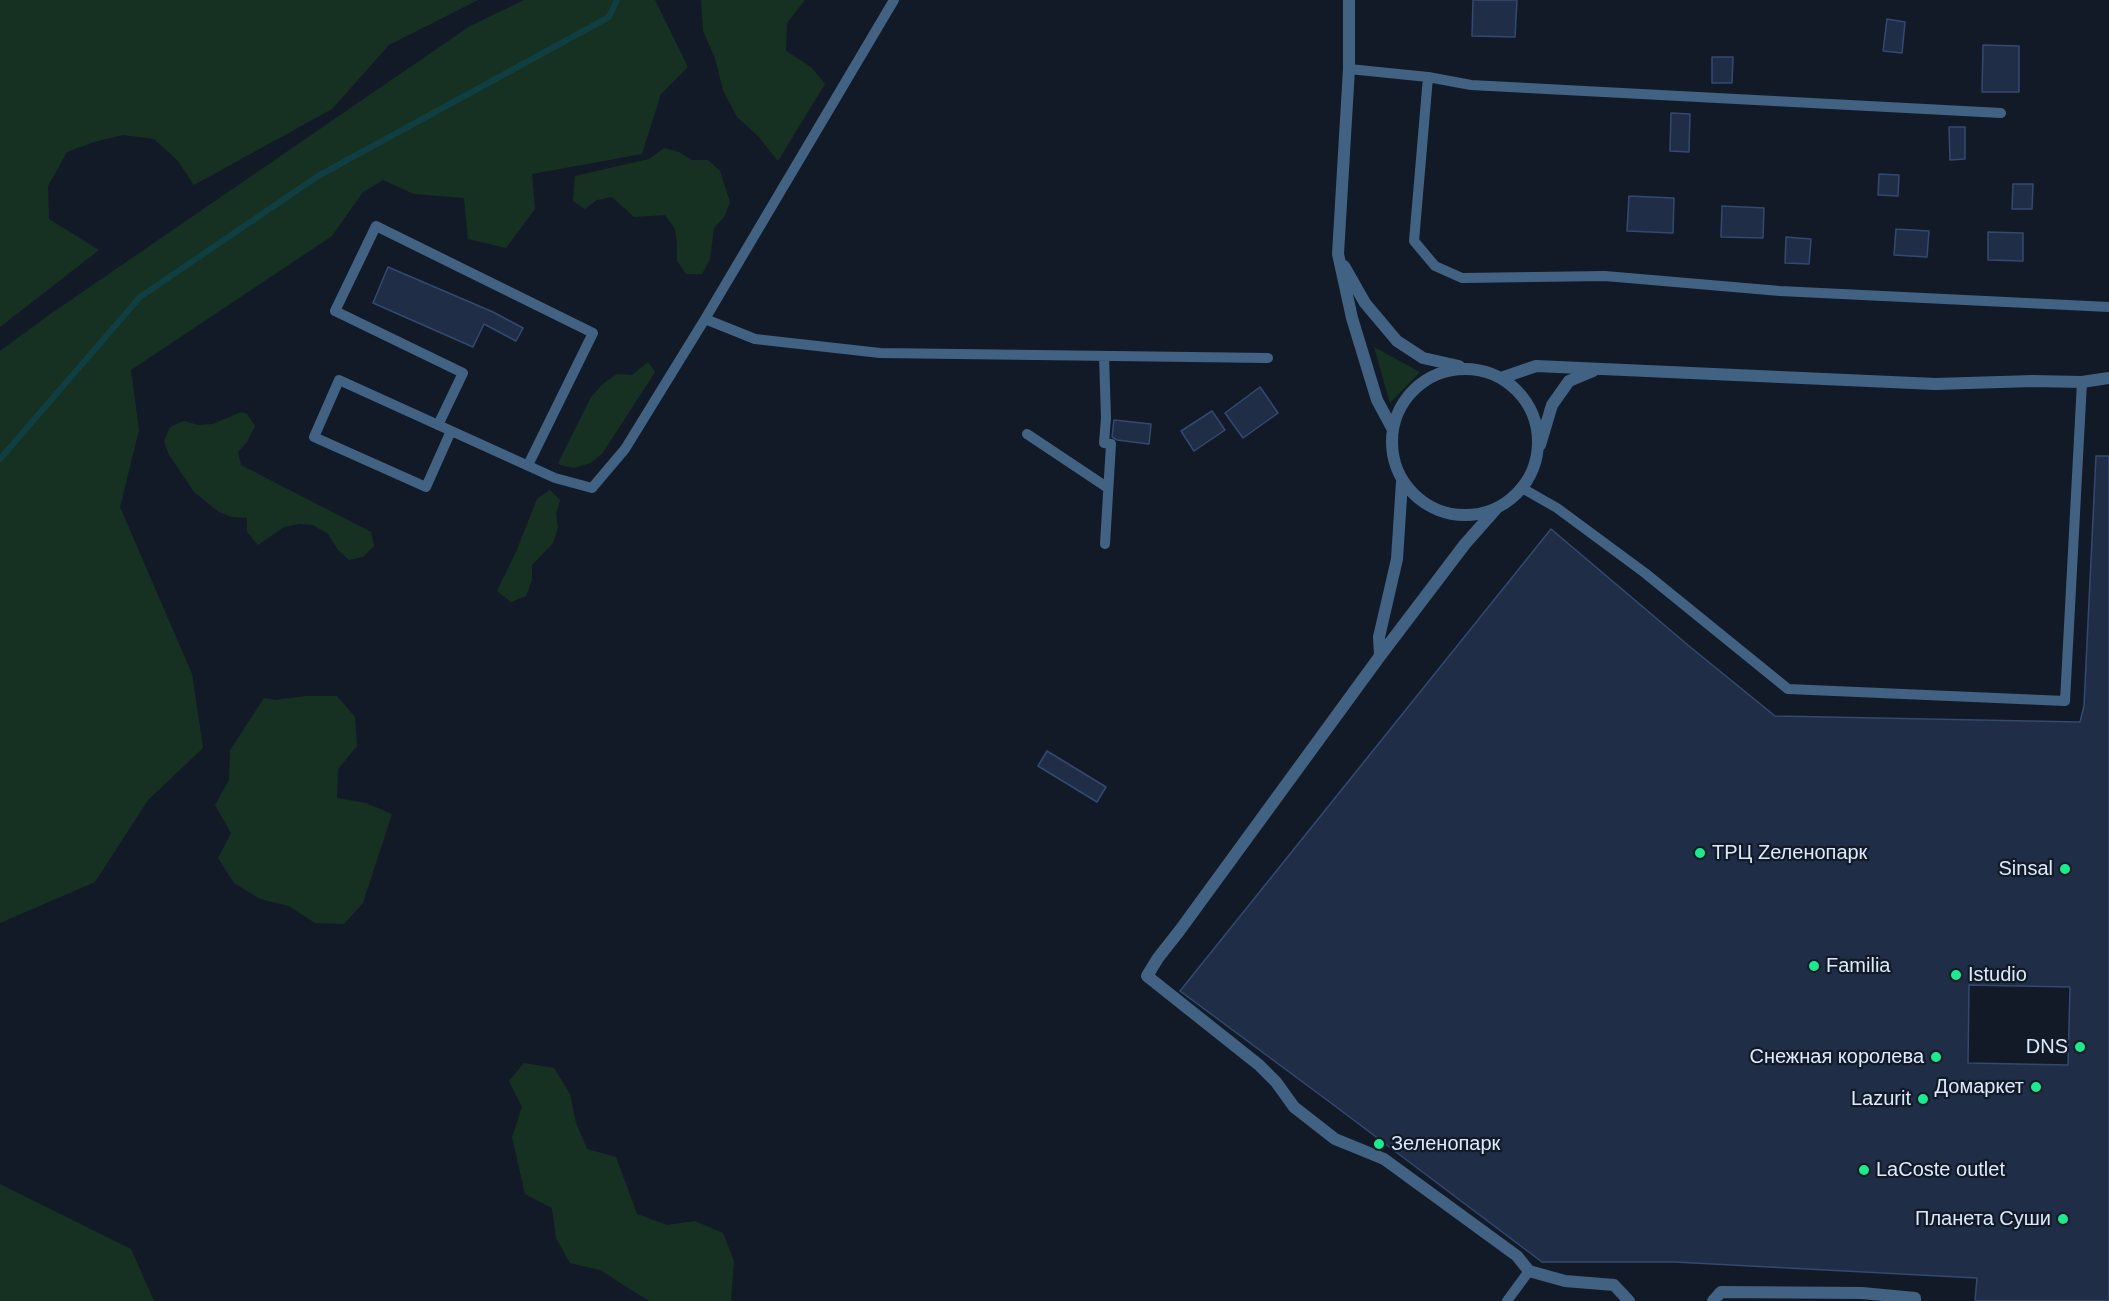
<!DOCTYPE html>
<meta charset="utf-8">
<style>
body{margin:0}
canvas{display:block;background:#121a27}
</style>
<canvas width="2109" height="1301"></canvas>
<script>
const ctx = document.querySelector('canvas').getContext('2d');
ctx.lineJoin = 'round';
function fillPath(path, color) {
  ctx.fillStyle = color;
  ctx.fill(path, 'evenodd');
}
function poly(rows) {
  const path = new Path2D();
  for (const r of rows) {
    if (r.length === 3) {
      path.moveTo(r[0] + r[2], r[1]);
      path.arc(r[0], r[1], r[2], 0, 2 * Math.PI);
      continue;
    }
    path.moveTo(r[0], r[1]);
    for (let i = 2; i < r.length; i += 2) path.lineTo(r[i], r[i + 1]);
  }
  return path;
}
function trace(path, color, width, dash) {
  ctx.strokeStyle = color;
  ctx.lineWidth = width;
  ctx.lineCap = dash ? 'butt' : 'round';
  ctx.setLineDash(dash || []);
  ctx.stroke(path);
}
function drawText(font, color, halo, rows, align = 'center') {
  ctx.font = font + ' Arial,sans-serif';
  ctx.lineWidth = 4.5;
  ctx.setLineDash([]);
  ctx.textBaseline = 'middle';
  ctx.strokeStyle = halo;
  ctx.fillStyle = color;
  for (const [text, x, y, turn = 0] of rows) {
    ctx.save();
    ctx.translate(x, y);
    ctx.rotate((+turn || 0) * Math.PI / 180);
    ctx.textAlign = isNaN(turn) ? turn : align;
    if (halo) ctx.strokeText(text, 0, 0);
    ctx.fillText(text, 0, 0);
    ctx.restore();
  }
}
fillPath(poly([
 [0,0,478,0,389,45,332,109,194,185,178,161,154,139,123,135,94,142,67,152,48,186,49,219,99,250,0,327],
 [524,0,655,0,688,67,661,94,642,154,532,174,535,209,506,248,468,239,464,198,414,194,383,180,363,192,332,236,131,370,139,430,120,507,192,674,203,748,148,800,95,882,0,923,0,351,49,315,470,26],
 [701,0,805,0,787,23,786,51,811,67,825,84,778,161,758,136,737,117,723,90,715,58,703,31],
 [664,148,679,152,691,160,708,160,720,171,730,202,724,217,714,228,710,259,702,274,686,274,677,261,677,243,675,229,665,215,634,217,612,197,597,200,585,209,573,201,575,176,649,159],
 [1374,347,1420,372,1390,403],
 [648,362,655,372,602,454,590,463,574,468,560,465,558,463,591,397,604,383,617,374,632,375],
 [241,412,247,414,255,426,247,442,238,452,241,465,371,532,374,546,363,557,349,560,338,550,328,534,313,525,299,524,284,527,258,545,247,532,247,518,232,517,219,512,194,492,169,455,164,441,170,427,184,421,198,425,213,424],
 [550,490,560,500,556,514,558,528,553,543,532,565,532,580,526,596,511,602,497,591,516,552,537,499],
 [306,696,337,696,355,717,357,746,338,769,337,798,366,803,392,814,363,903,344,924,315,923,289,906,260,899,234,883,218,858,231,833,215,805,229,780,230,750,264,698,275,700],
 [524,1063,554,1068,570,1094,576,1123,587,1149,616,1157,637,1214,667,1225,695,1221,723,1233,734,1261,731,1301,649,1301,600,1270,570,1263,556,1238,552,1208,525,1194,512,1137,522,1107,509,1081],
 [0,1184,131,1249,154,1301,0,1301]
]), '#163121');
trace(poly([
 [0,459,140,297,318,176,609,17,617,0]
]), '#0f3f43', 6);
const building = poly([
 [1473,0,1517,0,1515,37,1472,36,1473,0],
 [1887,19,1905,22,1902,53,1883,51,1887,19],
 [1983,45,2019,46,2019,92,1982,92,1983,45],
 [1712,57,1733,57,1732,83,1712,83,1712,57],
 [1671,113,1690,114,1689,152,1670,151,1671,113],
 [1949,127,1965,127,1965,159,1950,160,1949,127],
 [1879,174,1899,175,1898,196,1878,195,1879,174],
 [2013,184,2033,184,2032,209,2012,209,2013,184],
 [1629,196,1674,198,1673,233,1627,231,1629,196],
 [1722,206,1764,208,1763,238,1721,237,1722,206],
 [1896,229,1929,231,1927,257,1894,255,1896,229],
 [1988,232,2023,233,2023,261,1988,260,1988,232],
 [1786,237,1811,239,1809,264,1785,263,1786,237],
 [388,267,493,312,523,328,516,341,484,324,473,347,373,303,388,267],
 [1260,387,1278,413,1243,438,1225,413,1260,387],
 [1212,411,1225,430,1194,451,1181,431,1212,411],
 [1114,420,1151,424,1149,444,1117,440,1112,437,1114,420],
 [2096,456,2109,456,2109,1301,1975,1301,1977,1278,1675,1262,1542,1262,1331,1103,1180,991,1551,529,1689,646,1775,716,2080,722,2084,706,2096,456],
 [1969,985,2070,987,2068,1065,1968,1063,1969,985],
 [1047,751,1106,787,1097,802,1038,766,1047,751]
]);
fillPath(building, '#202d47');
trace(building, '#334971', 1.5);
trace(poly([
 [1349,69,1428,77,1471,85,2001,113],
 [1428,77,1414,241,1435,266,1462,278,1605,276,1780,291,2109,307],
 [705,319,755,339,880,353,1268,358],
 [1104,356,1106,418,1104,443,1111,444,1105,544],
 [438,425,463,373,335,311,376,226,593,333,528,465],
 [451,431,426,487,314,437,339,380,555,478,592,488,625,449,705,319,894,0],
 [1027,434,1108,488],
 [1522,488,1557,508,1645,573,1788,689,2065,701,2082,382],
 [1507,1301,1529,1271]
]), '#416282', 10);
trace(poly([
 [1349,0,1349,69,1338,254,1352,318,1377,400,1392,428],
 [1344,266,1365,303,1397,341,1423,358,1459,366],
 [1465,442,73],
 [1501,378,1536,366,1935,384,2033,381,2082,382,2109,378],
 [1540,445,1552,405,1569,381,1593,371],
 [1496,509,1465,544,1380,656,1180,930,1158,958,1147,976,1259,1065,1276,1082,1294,1107,1335,1139,1384,1159,1517,1256,1529,1271,1565,1281,1614,1285,1629,1301],
 [1380,656,1379,637,1397,559,1402,482],
 [1713,1301,1721,1292,1862,1293,1915,1298,1915,1301]
]), '#416282', 12);
for (const [x, y, r, color] of [
 [1700,853,6,"#17ed8c"],
 [2065,869,6,"#17ed8c"],
 [1814,966,6,"#17ed8c"],
 [1956,975,6,"#17ed8c"],
 [2080,1047,6,"#17ed8c"],
 [1936,1057,6,"#17ed8c"],
 [2036,1087,6,"#17ed8c"],
 [1923,1099,6,"#17ed8c"],
 [1379,1144,6,"#17ed8c"],
 [1864,1170,6,"#17ed8c"],
 [2063,1219,6,"#17ed8c"]
]) {
  const dot = new Path2D();
  dot.arc(x, y, r, 0, 2 * Math.PI);
  ctx.fillStyle = color;
  ctx.fill(dot);
  trace(dot, '#121a27', 2);
}
drawText('20px', '#dbeafc', '#121a27', [
 ["ТРЦ Zеленопарк",1712,853,"left"],
 ["Sinsal",2053,869],
 ["Familia",1826,966,"left"],
 ["Istudio",1968,975,"left"],
 ["DNS",2068,1047],
 ["Снежная королева",1924,1057],
 ["Домаркет",2024,1087],
 ["Lazurit",1911,1099],
 ["Зеленопарк",1391,1144,"left"],
 ["LaCoste outlet",1876,1170,"left"],
 ["Планета Суши",2051,1219]
], 'right');
</script>
